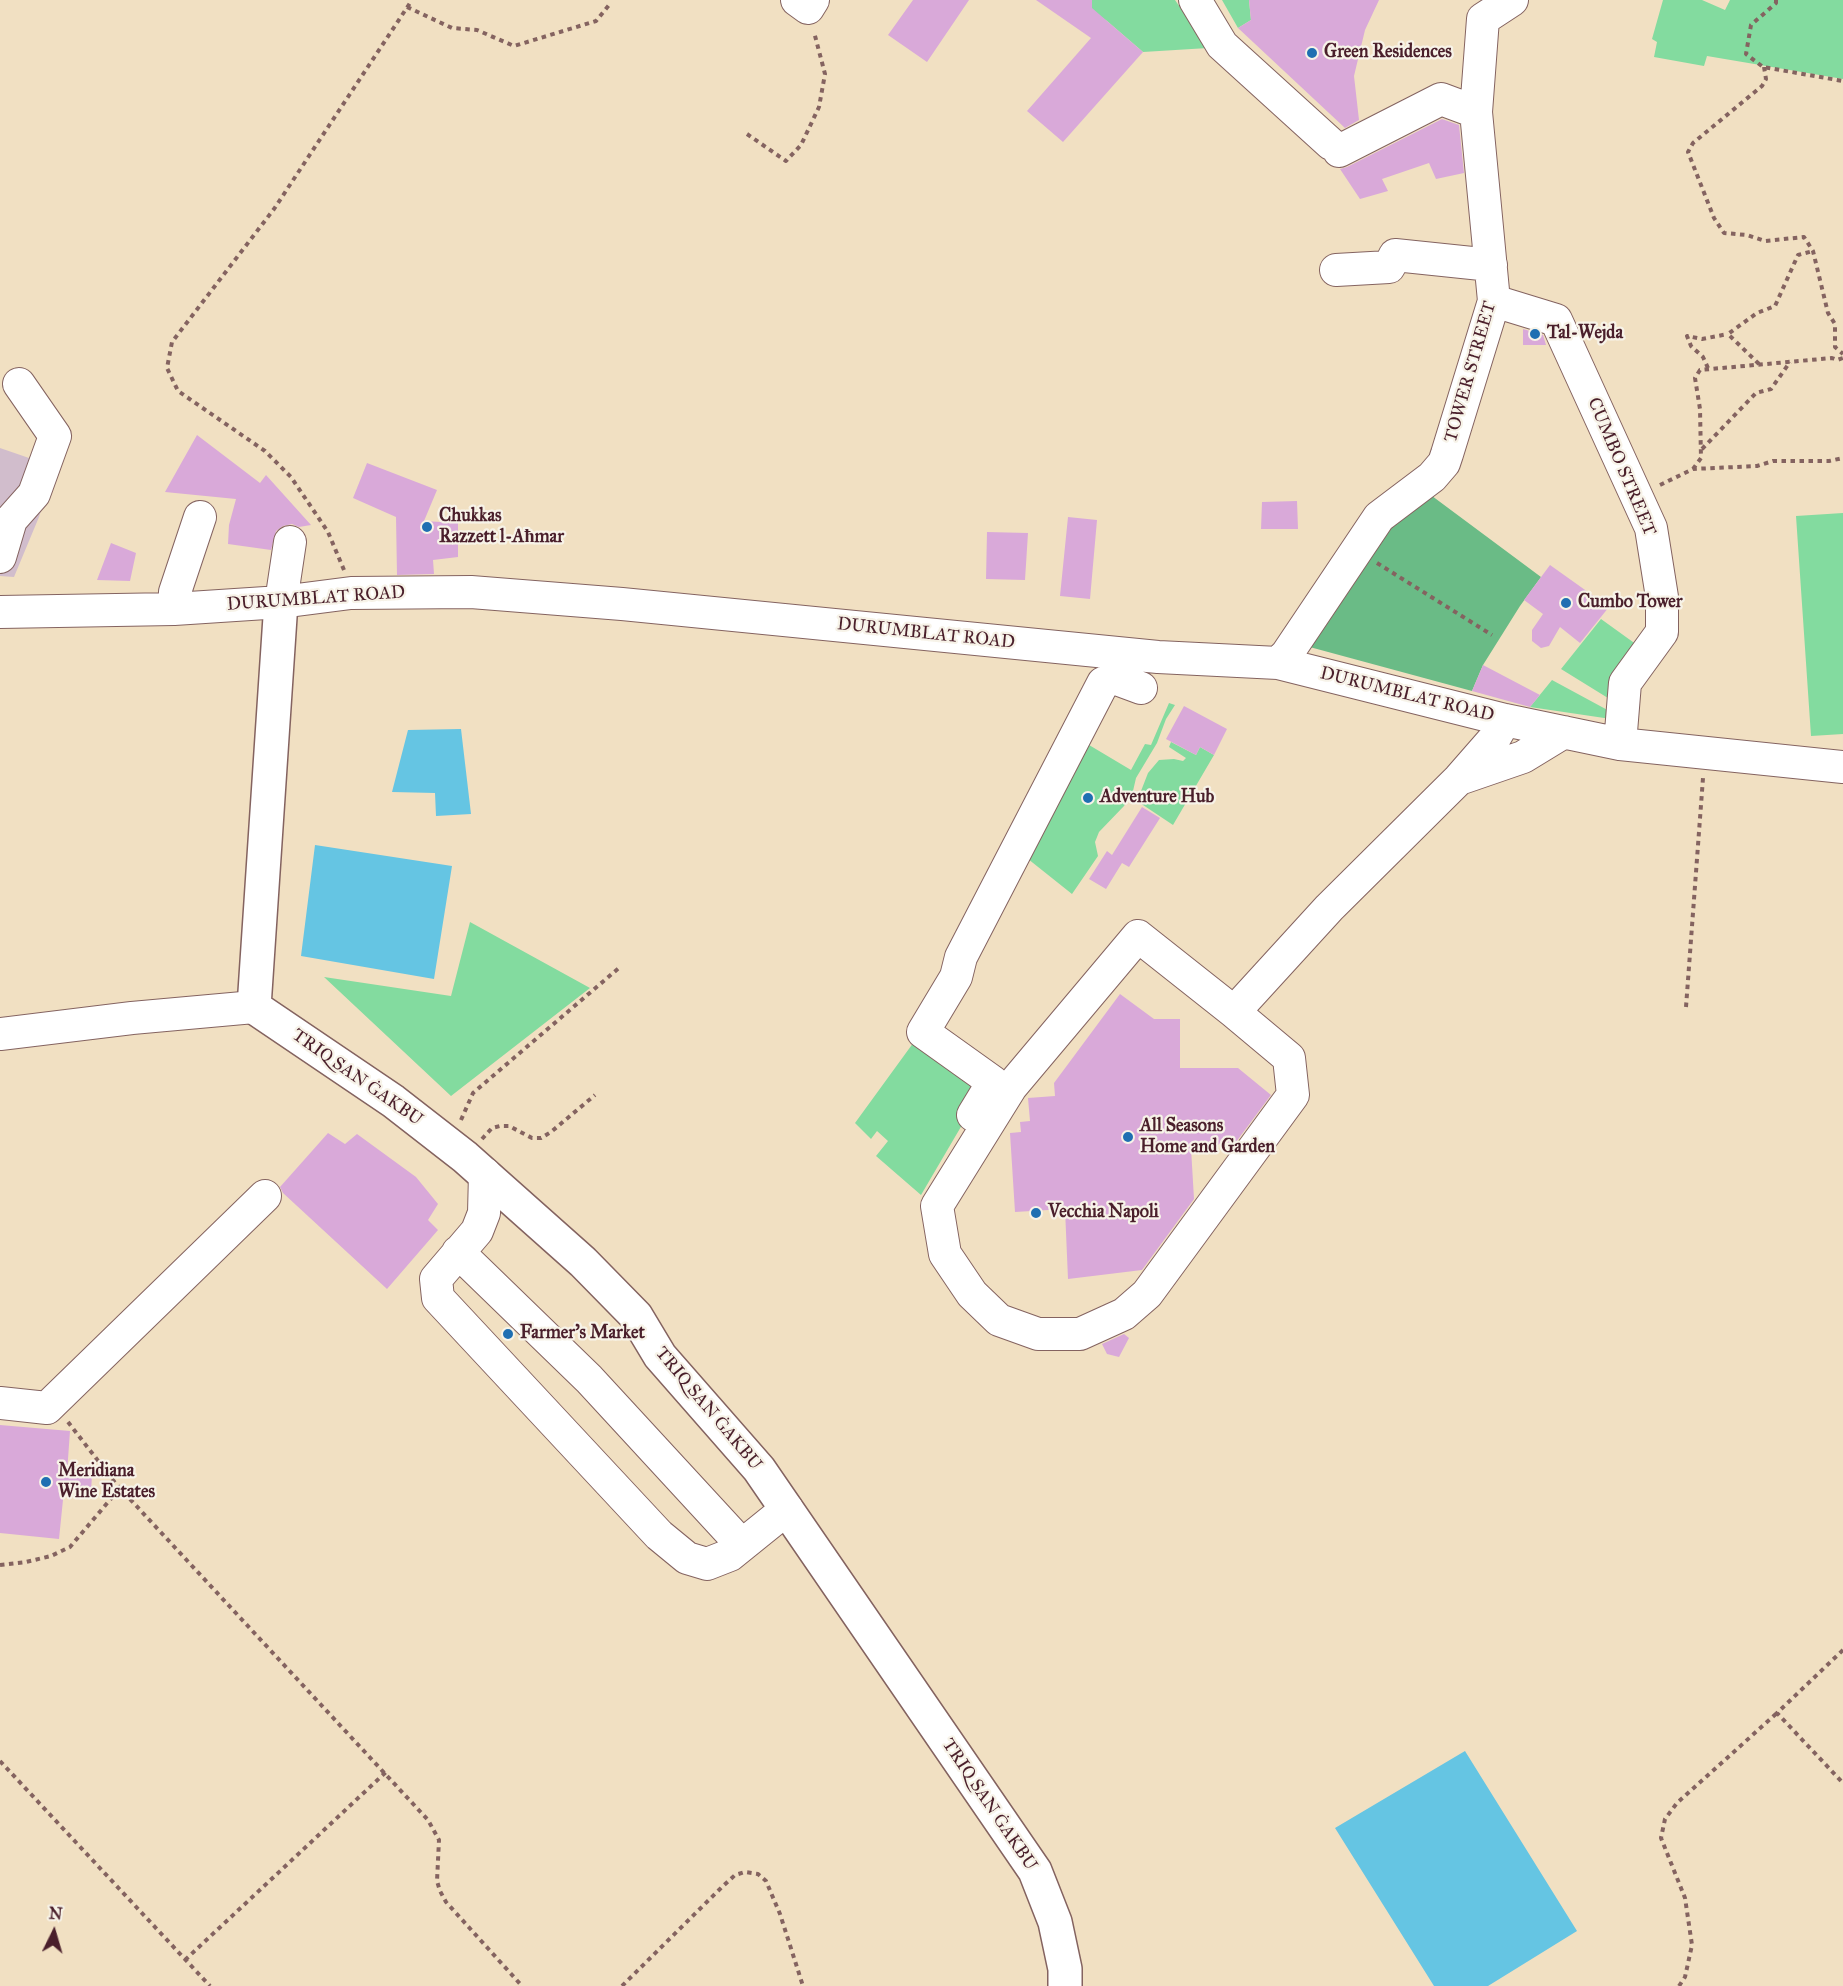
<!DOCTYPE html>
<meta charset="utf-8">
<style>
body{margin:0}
#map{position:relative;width:1843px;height:1986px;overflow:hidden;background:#f1e0c2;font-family:"IM FELL Great Primer",serif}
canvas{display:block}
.north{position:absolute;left:24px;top:1902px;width:60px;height:60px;-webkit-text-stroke:4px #f7f3e8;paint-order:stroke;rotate:5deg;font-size:16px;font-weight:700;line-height:24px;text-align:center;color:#4a1f2b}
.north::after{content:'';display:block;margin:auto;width:21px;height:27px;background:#4a1f2b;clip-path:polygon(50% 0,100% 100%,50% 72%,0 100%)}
</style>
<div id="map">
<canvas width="1843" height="1986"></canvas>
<div class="north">N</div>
</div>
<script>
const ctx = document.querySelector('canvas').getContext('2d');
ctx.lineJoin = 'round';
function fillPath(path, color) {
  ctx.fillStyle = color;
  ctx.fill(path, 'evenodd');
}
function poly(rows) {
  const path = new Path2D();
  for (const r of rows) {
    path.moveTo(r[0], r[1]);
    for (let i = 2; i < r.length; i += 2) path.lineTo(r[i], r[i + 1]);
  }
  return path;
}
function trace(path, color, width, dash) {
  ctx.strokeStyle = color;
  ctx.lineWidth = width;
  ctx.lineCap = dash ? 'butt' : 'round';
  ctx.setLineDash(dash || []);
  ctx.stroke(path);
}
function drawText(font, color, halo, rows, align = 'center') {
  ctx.font = font + ' "IM FELL Great Primer",serif';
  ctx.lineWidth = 4.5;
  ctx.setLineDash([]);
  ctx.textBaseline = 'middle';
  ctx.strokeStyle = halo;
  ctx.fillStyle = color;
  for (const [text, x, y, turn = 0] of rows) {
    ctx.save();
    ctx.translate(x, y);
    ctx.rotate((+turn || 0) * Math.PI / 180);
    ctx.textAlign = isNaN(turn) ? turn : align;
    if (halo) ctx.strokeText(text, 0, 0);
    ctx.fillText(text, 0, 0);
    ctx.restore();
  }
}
fillPath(poly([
 [0,448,55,467,39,517,14,577,0,576]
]), '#d1bdcc');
fillPath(poly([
 [1092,0,1175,0,1208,48,1143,52,1107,21,1092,11],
 [1222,0,1249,0,1251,20,1238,28],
 [1663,0,1702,0,1725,10,1730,0,1843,0,1843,79,1707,56,1704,66,1654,57,1657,42,1652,39],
 [1843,513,1843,734,1811,736,1796,516],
 [1601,619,1644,650,1616,703,1561,669],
 [1552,680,1613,713,1611,719,1530,707],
 [1169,703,1175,705,1166,719,1157,743,1136,778,1133,791,1124,806,1099,832,1095,842,1098,856,1072,894,1018,851,1079,739,1131,770,1145,744,1151,745],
 [1171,742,1196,755,1200,747,1214,755,1173,825,1140,803,1141,791,1148,773,1159,760,1174,759,1183,761,1186,758,1169,747],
 [470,922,590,988,451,1096,324,977,451,996],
 [919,1035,986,1084,921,1195,876,1156,888,1141,877,1131,871,1139,855,1123]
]), '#83db9f');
fillPath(poly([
 [1428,493,1541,577,1520,606,1483,665,1472,691,1306,646,1385,521]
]), '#6abb86');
fillPath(poly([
 [461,729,471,814,436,816,435,793,392,792,408,730],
 [315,845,452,866,434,979,301,956],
 [1465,1751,1577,1931,1488,1986,1434,1986,1335,1828]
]), '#65c5e3');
fillPath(poly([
 [913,0,969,0,927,62,888,35],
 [1036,0,1092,0,1092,8,1143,52,1063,142,1027,111,1091,38],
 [1249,0,1379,0,1365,30,1354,76,1359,120,1345,128,1238,28,1251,20],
 [1442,119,1459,125,1464,173,1436,179,1429,163,1382,179,1388,191,1360,199,1340,169,1347,167],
 [1523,329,1543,335,1546,345,1523,345],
 [197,435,260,483,266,475,311,525,299,527,292,524,283,526,276,531,271,550,228,544,229,525,236,499,165,492],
 [367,463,437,490,424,521,458,523,458,557,433,560,434,574,397,575,396,517,353,498],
 [1297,501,1298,529,1261,529,1262,502],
 [1068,517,1097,520,1090,599,1060,596],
 [987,532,1028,533,1025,580,986,579],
 [111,543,136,553,130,581,97,580],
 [1550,565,1609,607,1580,643,1560,627,1549,646,1541,648,1532,641,1532,630,1543,614,1524,600],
 [1483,665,1540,695,1530,707,1472,691],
 [1184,706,1227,729,1214,755,1200,747,1196,755,1166,739],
 [1142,807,1160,818,1129,867,1122,863,1106,889,1089,879,1107,851,1112,855],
 [1120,994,1154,1019,1180,1019,1180,1068,1238,1068,1271,1095,1236,1142,1191,1148,1194,1199,1142,1270,1068,1279,1065,1209,1015,1212,1010,1133,1021,1132,1020,1122,1030,1121,1028,1098,1055,1096,1054,1083],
 [328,1133,345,1144,357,1134,416,1177,438,1204,428,1220,438,1230,387,1289,283,1193,280,1187],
 [1124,1334,1129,1338,1119,1357,1107,1354,1102,1344],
 [0,1425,70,1431,67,1473,92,1475,91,1492,64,1490,59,1539,0,1533]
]), '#d9a9d9');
const minor = poly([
 [797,0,808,8,813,0],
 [1195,0,1222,45,1331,144],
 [1339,151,1441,99,1476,112],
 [1336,270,1389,267,1395,255,1491,265],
 [1494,301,1556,320,1651,528,1662,597,1662,632,1625,683,1620,744],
 [0,557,11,520,34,494,55,436,19,384],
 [281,602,290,542],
 [174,609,175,592,200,517],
 [0,612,174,609,281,602,351,593,471,592,622,604,1158,657,1278,663,1505,720,1620,744,1843,767],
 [1278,663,1287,654,1379,517,1432,477,1444,463,1447,454,1494,301,1476,112,1483,19,1512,0],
 [1462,778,1523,757,1564,732],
 [1138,936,1234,1012,1289,1058,1293,1095,1147,1294,1124,1314,1080,1334,1038,1334,999,1320,972,1294,945,1254,937,1206,1011,1087,1138,936],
 [1234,1012,1329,908,1459,779,1494,739,1505,720],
 [0,1034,132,1018,254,1007],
 [973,1115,993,1082,923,1032,956,977,961,957,1103,683,1114,678,1141,688],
 [485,1174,484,1213,477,1231,436,1279,438,1298,659,1535,687,1558,707,1564,730,1555,787,1509],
 [458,1252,589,1379,742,1545],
 [0,1403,47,1408,265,1196]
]);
const major = poly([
 [281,602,254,1007,393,1101,465,1157,583,1262,636,1316,660,1356,759,1469,1035,1871,1055,1922,1065,1969,1065,1986]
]);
trace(minor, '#846360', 34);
trace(major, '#846360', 36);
trace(poly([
 [1776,0,1776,3,1751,25,1746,54,1763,67,1843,81],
 [407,7,452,28,477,30,514,46,596,21,609,5],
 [1764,67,1766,79,1762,86,1693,143,1688,152,1714,218,1724,233,1747,235,1765,241,1804,237,1813,251,1828,313,1835,324,1835,347,1843,354],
 [747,134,786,161,801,145,819,107,825,74,814,32],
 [1759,364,1728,334,1757,313,1775,306,1798,255,1813,251],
 [1708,368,1703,357,1691,346,1687,336,1702,339,1728,334],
 [1702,449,1756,393,1771,389,1790,362],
 [1693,469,1701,458,1700,409,1695,378,1700,370,1832,358,1837,360,1843,358],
 [1660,485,1693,469,1757,466,1773,461,1829,461,1843,458],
 [1377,563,1492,635],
 [344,570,328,532,291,477,265,451,178,391,167,368,172,342,274,209,412,0],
 [1686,1007,1703,778],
 [461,1120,473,1093,620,967],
 [482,1139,492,1128,500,1126,509,1126,532,1138,541,1138,551,1132,595,1095],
 [68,1422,116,1484,428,1820,439,1840,437,1881,440,1891,446,1902,522,1986],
 [0,1565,26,1562,51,1556,70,1547,120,1488],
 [1843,1650,1777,1713,1843,1783],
 [0,1761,210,1986],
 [185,1960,386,1772],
 [622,1986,722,1887,735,1875,745,1872,758,1874,766,1881,780,1914,803,1986],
 [1679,1986,1685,1977,1692,1945,1685,1898,1661,1838,1665,1819,1677,1803,1777,1713]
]), '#846360', 4, [4.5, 4.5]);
trace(minor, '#fff', 32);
trace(major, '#fff', 33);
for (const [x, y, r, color] of [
 [1312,53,6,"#1f6fb2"],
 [1535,334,6,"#1f6fb2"],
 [427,527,6,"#1f6fb2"],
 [1566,603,6,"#1f6fb2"],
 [1088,798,6,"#1f6fb2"],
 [1128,1137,6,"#1f6fb2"],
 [1036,1213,6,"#1f6fb2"],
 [508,1334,6,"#1f6fb2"],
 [46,1482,6,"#1f6fb2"]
]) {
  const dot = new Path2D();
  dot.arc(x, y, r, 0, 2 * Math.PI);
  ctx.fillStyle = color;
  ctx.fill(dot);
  trace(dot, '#f7f3e8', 2);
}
drawText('bold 18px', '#4a1f2b', '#f7f3e8', [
 ["Green Residences",1324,53],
 ["Tal-Wejda",1547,334],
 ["Chukkas",439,517],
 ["Razzett l-Aħmar",439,538],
 ["Cumbo Tower",1578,603],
 ["Adventure Hub",1100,798],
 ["All Seasons",1140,1127],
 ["Home and Garden",1140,1148],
 ["Vecchia Napoli",1048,1213],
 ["Farmer's Market",520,1334],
 ["Meridiana",58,1472],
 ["Wine Estates",58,1493]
], 'left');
drawText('18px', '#4a1f2b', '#f7f3e8', [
 ["TOWER STREET",1471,372,-74],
 ["CUMBO STREET",1621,467,67],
 ["DURUMBLAT ROAD",316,599,-4],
 ["DURUMBLAT ROAD",926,634,6],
 ["DURUMBLAT ROAD",1407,695,14],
 ["TRIQ SAN ĠAKBU",357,1078,35],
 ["TRIQ SAN ĠAKBU",708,1409,50],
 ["TRIQ SAN ĠAKBU",989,1805,56]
]);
</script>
